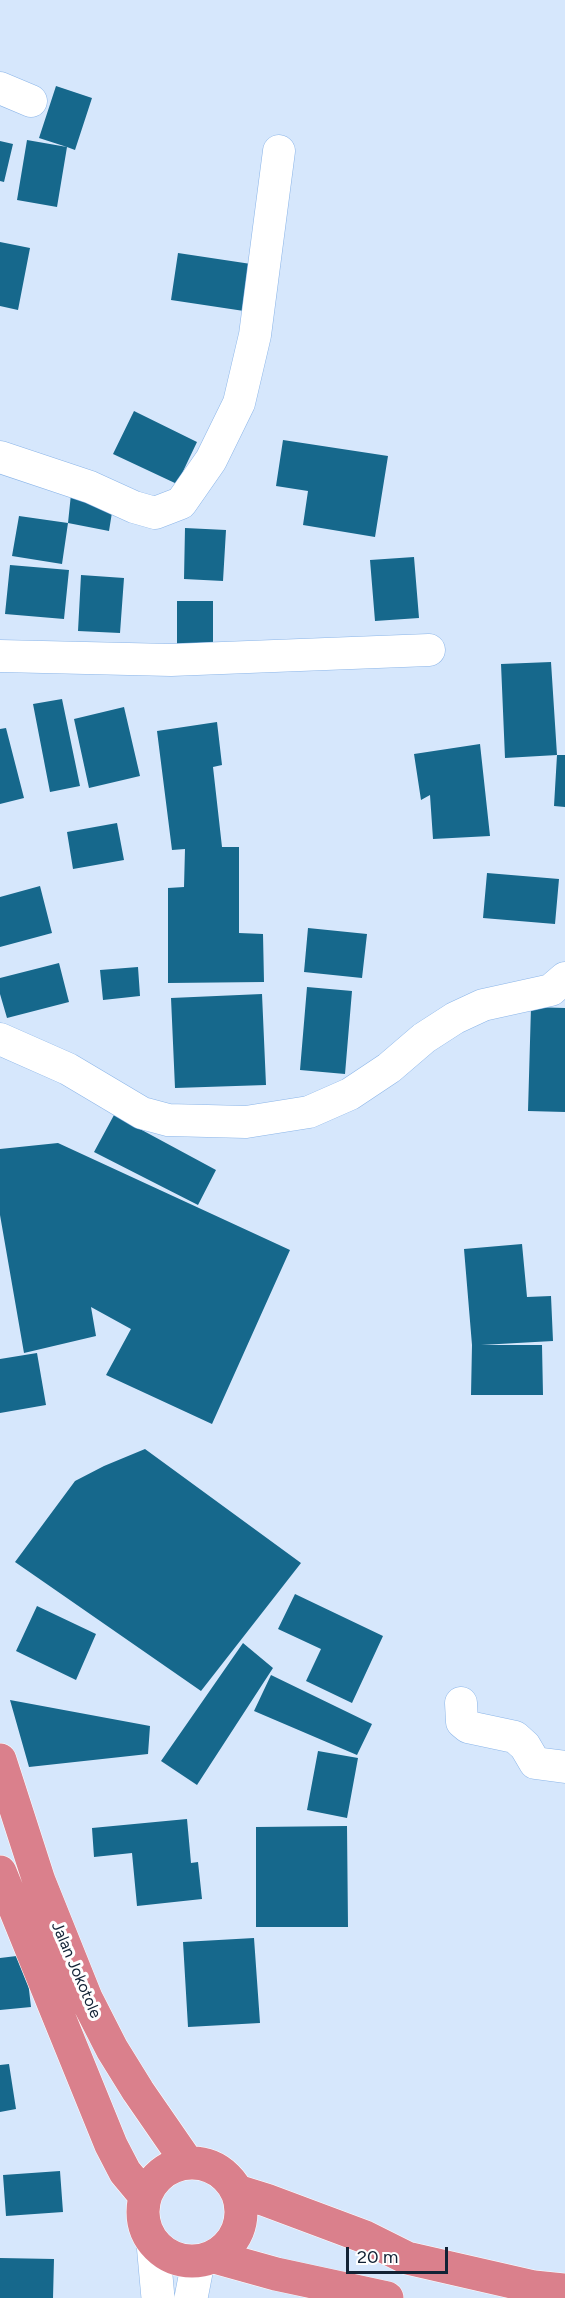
<!DOCTYPE html>
<style>
body{margin:0}
#map{position:relative;width:565px;height:2298px;overflow:hidden;background:#d6e7fc;font-family:Figtree,sans-serif}
canvas{display:block}
.scale{position:absolute;left:346px;top:2247px;width:102px;height:27px;box-sizing:border-box;border:3px solid #112235;border-top:0;padding-left:8px;font-size:18px;line-height:21px;white-space:nowrap;color:#112235;-webkit-text-stroke:4px #fff;paint-order:stroke}
</style>
<div id="map">
<canvas width="565" height="2298"></canvas>
<div class="scale">20 m</div>
</div>
<script>
const ctx = document.querySelector('canvas').getContext('2d');
ctx.lineJoin = 'round';
function fillPath(path, color) {
  ctx.fillStyle = color;
  ctx.fill(path, 'evenodd');
}
function poly(rows) {
  const path = new Path2D();
  for (const r of rows) {
    if (r.length === 3) {
      path.moveTo(r[0] + r[2], r[1]);
      path.arc(r[0], r[1], r[2], 0, 2 * Math.PI);
      continue;
    }
    path.moveTo(r[0], r[1]);
    for (let i = 2; i < r.length; i += 2) path.lineTo(r[i], r[i + 1]);
  }
  return path;
}
function trace(path, color, width, dash) {
  ctx.strokeStyle = color;
  ctx.lineWidth = width;
  ctx.lineCap = dash ? 'butt' : 'round';
  ctx.setLineDash(dash || []);
  ctx.stroke(path);
}
function drawText(font, color, halo, rows, align = 'center') {
  ctx.font = font + ' Figtree,sans-serif';
  ctx.lineWidth = 6;
  ctx.setLineDash([]);
  ctx.textBaseline = 'middle';
  ctx.strokeStyle = halo;
  ctx.fillStyle = color;
  for (const [text, x, y, turn = 0] of rows) {
    ctx.save();
    ctx.translate(x, y);
    ctx.rotate((+turn || 0) * Math.PI / 180);
    ctx.textAlign = isNaN(turn) ? turn : align;
    if (halo) ctx.strokeText(text, 0, 0);
    ctx.fillText(text, 0, 0);
    ctx.restore();
  }
}
fillPath(poly([
 [56,86,92,98,75,150,67,147,57,207,17,200,27,140,67,147,39,138],
 [0,141,13,144,4,182,0,181],
 [0,242,30,248,18,310,0,306],
 [178,253,251,264,244,311,171,300],
 [134,411,197,442,177,484,113,454],
 [283,440,388,456,375,537,303,525,308,491,276,486],
 [71,494,114,500,109,531,68,523],
 [19,516,68,523,62,564,12,556],
 [185,528,226,530,223,581,184,579],
 [414,557,419,618,375,621,370,560],
 [10,565,69,570,64,619,5,614],
 [81,575,124,578,120,633,78,631],
 [177,601,213,601,213,653,177,653],
 [551,662,557,755,565,755,565,807,554,806,557,755,505,758,501,664],
 [62,699,80,786,50,792,33,704],
 [124,707,140,776,89,788,74,719],
 [217,722,222,765,213,767,222,847,239,847,239,933,263,934,264,982,168,983,168,888,184,887,185,849,172,850,157,731],
 [6,728,24,798,0,804,0,729],
 [480,744,490,836,433,839,430,795,421,800,414,754],
 [117,823,124,860,73,869,67,832],
 [487,873,559,879,555,924,483,918],
 [40,886,52,933,0,947,0,897],
 [308,928,367,934,362,978,304,972],
 [59,963,69,1002,7,1018,0,994,0,978],
 [138,967,140,996,103,1000,100,970],
 [307,987,352,991,345,1074,300,1070],
 [262,994,266,1085,175,1088,171,998],
 [531,1007,565,1008,565,1112,528,1111],
 [114,1115,216,1170,198,1205,94,1152],
 [58,1143,290,1250,212,1424,106,1375,131,1329,91,1307,96,1336,24,1353,0,1215,0,1149],
 [522,1244,527,1297,551,1296,553,1341,481,1345,542,1345,543,1395,471,1395,472,1345,464,1249],
 [37,1353,46,1405,0,1413,0,1359],
 [145,1449,301,1563,201,1691,15,1562,75,1481,104,1466],
 [295,1594,383,1636,352,1703,306,1681,321,1649,278,1629],
 [37,1606,96,1634,76,1680,16,1651],
 [243,1643,273,1668,197,1785,161,1761],
 [271,1675,372,1724,357,1755,254,1711],
 [10,1700,150,1726,148,1754,29,1767],
 [318,1751,358,1758,347,1818,307,1810],
 [187,1819,191,1863,198,1862,202,1899,137,1906,132,1853,94,1857,92,1828],
 [347,1826,348,1927,256,1927,256,1827],
 [254,1938,260,2023,188,2027,183,1942],
 [25,1955,31,2007,0,2010,0,1958],
 [9,2064,16,2109,0,2112,0,2065],
 [60,2171,63,2212,6,2216,3,2175],
 [0,2258,54,2259,53,2298,0,2298]
]), '#16688c');
const minor = poly([
 [0,88,31,101],
 [0,457,90,487,134,507,155,513,181,503,211,460,239,403,255,335,279,151],
 [0,656,171,660,429,650],
 [0,1039,68,1069,142,1113,168,1120,246,1122,309,1112,350,1094,389,1068,424,1038,455,1018,483,1005,551,990,565,978],
 [461,1703,462,1722,468,1727,515,1737,525,1746,535,1763,565,1767]
]);
const secondary = poly([
 [153,2243,158,2298],
 [191,2298,198,2262]
]);
const trunk = poly([
 [0,1760,39,1881,86,1998,112,2049,138,2091,187,2162],
 [0,1872,111,2145,125,2172,145,2196],
 [192,2212,49],
 [237,2191,266,2200,365,2237,407,2258,534,2287,565,2290],
 [215,2257,276,2274,387,2298]
]);
trace(minor, '#8bb5e8', 33);
trace(secondary, '#8bb5e8', 34);
trace(trunk, '#fff', 34);
trace(minor, '#fff', 32);
trace(secondary, '#fff', 33);
trace(trunk, '#da808c', 33);
drawText('16px', '#112235', '#fff', [
 ["Jalan Jokotole",76,1970,67]
]);
</script>
